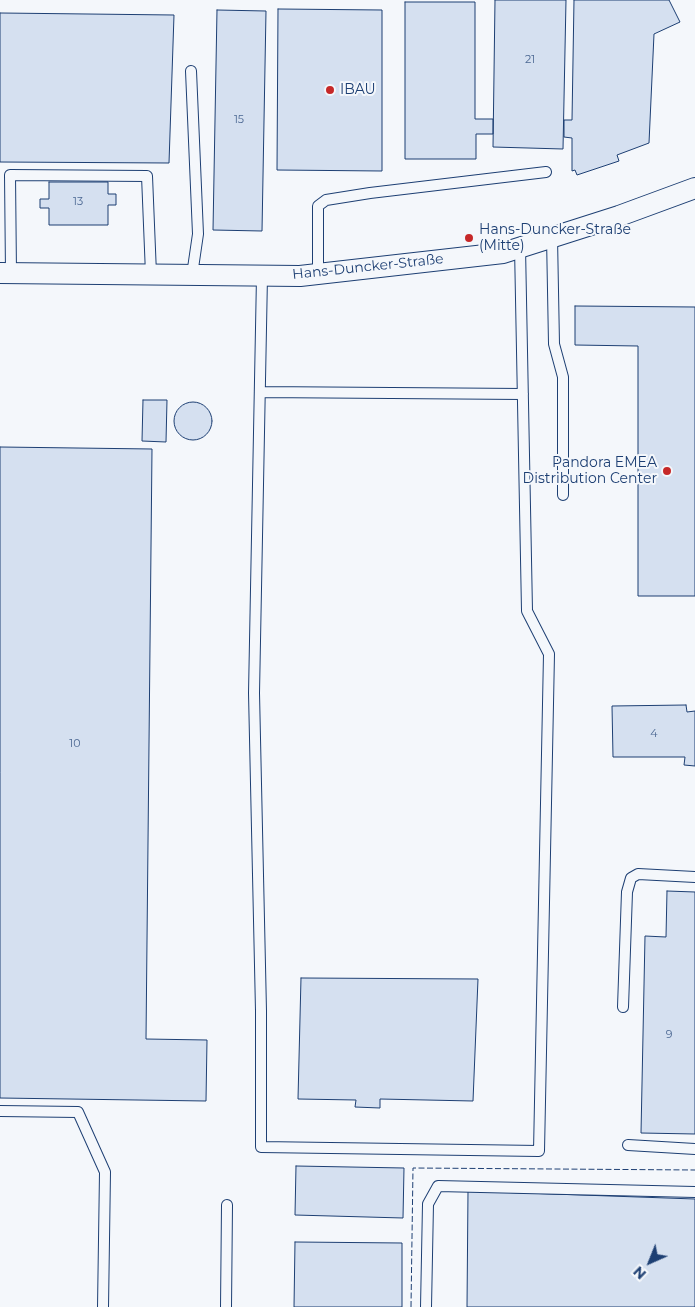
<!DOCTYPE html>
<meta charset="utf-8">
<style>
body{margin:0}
#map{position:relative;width:695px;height:1307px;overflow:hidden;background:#f4f7fb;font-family:Montserrat,sans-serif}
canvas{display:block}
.north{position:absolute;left:625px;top:1237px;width:50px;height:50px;-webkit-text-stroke:4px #f4f7fb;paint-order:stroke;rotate:224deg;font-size:14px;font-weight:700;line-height:20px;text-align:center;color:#1d3f73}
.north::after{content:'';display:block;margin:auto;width:18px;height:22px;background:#1d3f73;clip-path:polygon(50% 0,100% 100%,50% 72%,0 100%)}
</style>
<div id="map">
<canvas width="695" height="1307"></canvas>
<div class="north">N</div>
</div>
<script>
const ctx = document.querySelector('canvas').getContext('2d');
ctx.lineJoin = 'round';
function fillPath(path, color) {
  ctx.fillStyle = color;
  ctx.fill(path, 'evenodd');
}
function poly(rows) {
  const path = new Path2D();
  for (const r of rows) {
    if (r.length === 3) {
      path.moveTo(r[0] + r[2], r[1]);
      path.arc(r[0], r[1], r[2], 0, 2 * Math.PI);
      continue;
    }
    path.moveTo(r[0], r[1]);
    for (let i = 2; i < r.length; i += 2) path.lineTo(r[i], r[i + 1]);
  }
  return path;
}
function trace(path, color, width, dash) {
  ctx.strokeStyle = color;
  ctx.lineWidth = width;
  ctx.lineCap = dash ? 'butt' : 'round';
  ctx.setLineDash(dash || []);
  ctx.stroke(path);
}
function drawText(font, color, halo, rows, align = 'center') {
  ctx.font = font + ' Montserrat,sans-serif';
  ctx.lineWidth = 4;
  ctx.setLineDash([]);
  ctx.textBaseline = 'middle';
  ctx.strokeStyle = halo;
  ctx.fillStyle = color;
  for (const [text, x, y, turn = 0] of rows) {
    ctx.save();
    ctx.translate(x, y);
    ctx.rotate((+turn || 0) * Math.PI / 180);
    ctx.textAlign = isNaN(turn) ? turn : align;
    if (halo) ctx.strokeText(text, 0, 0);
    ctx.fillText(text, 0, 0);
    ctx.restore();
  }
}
const building = poly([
 [495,0,566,0,563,149,493,147,495,0],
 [574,0,669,0,680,22,654,34,649,143,617,155,619,161,577,175,575,170,572,171,572,138,564,137,564,120,572,120,574,0],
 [405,2,475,2,475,119,493,119,493,134,476,134,476,159,405,159,405,2],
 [278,9,382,10,382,171,277,170,278,9],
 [217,10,266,11,262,231,213,230,217,10],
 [0,13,174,15,169,163,0,162,0,13],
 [49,182,108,182,108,194,116,194,116,205,108,205,108,225,49,225,49,208,40,208,40,199,49,199,49,182],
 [575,306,695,307,695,596,638,596,638,346,575,345,575,306],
 [143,400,167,400,166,442,142,441,143,400],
 [193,421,19],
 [0,447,152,449,146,1039,207,1040,206,1101,0,1098,0,447],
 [686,705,687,712,695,711,695,766,684,765,685,757,613,757,612,706,686,705],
 [667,891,695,892,695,1134,641,1133,645,936,666,937,667,891],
 [301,978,478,979,473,1101,380,1099,380,1108,355,1107,356,1100,298,1099,301,978],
 [296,1166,404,1168,403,1218,295,1215,296,1166],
 [468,1191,695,1199,695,1307,467,1307,468,1191],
 [295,1242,402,1243,402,1307,294,1307,295,1242]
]);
fillPath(building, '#d5e0f0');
trace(building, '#1d3f73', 1);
const lane = poly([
 [191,71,198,234,192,275],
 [552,237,554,344,563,377,563,495],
 [11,273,10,175,147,176,151,274],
 [318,274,318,206,326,200,370,193,546,172],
 [262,276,254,693,261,1011,261,1147,539,1151,549,654,527,611,520,247],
 [260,392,523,394],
 [623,1007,627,892,631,878,638,874,695,877],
 [0,1111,78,1112,105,1172,103,1307],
 [628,1145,695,1149],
 [226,1307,227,1205],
 [426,1307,428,1204,438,1186,695,1192]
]);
const street = poly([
 [0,273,300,276,503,253,619,216,695,188]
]);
trace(lane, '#1d3f73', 12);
trace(street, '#1d3f73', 22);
trace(lane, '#f4f7fb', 10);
trace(street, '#f4f7fb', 20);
trace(poly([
 [411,1307,413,1168,695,1170]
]), '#1d3f73', 1, [6, 2.5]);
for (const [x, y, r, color] of [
 [330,90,5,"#c62828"],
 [469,238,5,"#c62828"],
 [667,471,5,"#c62828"]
]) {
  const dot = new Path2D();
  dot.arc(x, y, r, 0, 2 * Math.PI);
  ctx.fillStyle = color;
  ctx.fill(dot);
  trace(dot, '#f4f7fb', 2);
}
drawText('11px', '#4b6792', null, [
 ["21",530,60],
 ["15",239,120],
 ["13",78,202],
 ["4",654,734],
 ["10",75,744],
 ["9",669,1035]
]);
drawText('14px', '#1d3f73', '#f4f7fb', [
 ["IBAU",340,90],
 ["Hans-Duncker-Straße",479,230],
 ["(Mitte)",479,246],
 ["Pandora EMEA",657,463,"right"],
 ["Distribution Center",657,479,"right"]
], 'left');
drawText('14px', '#1d3f73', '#f4f7fb', [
 ["Hans-Duncker-Straße",368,267,-6]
]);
</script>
